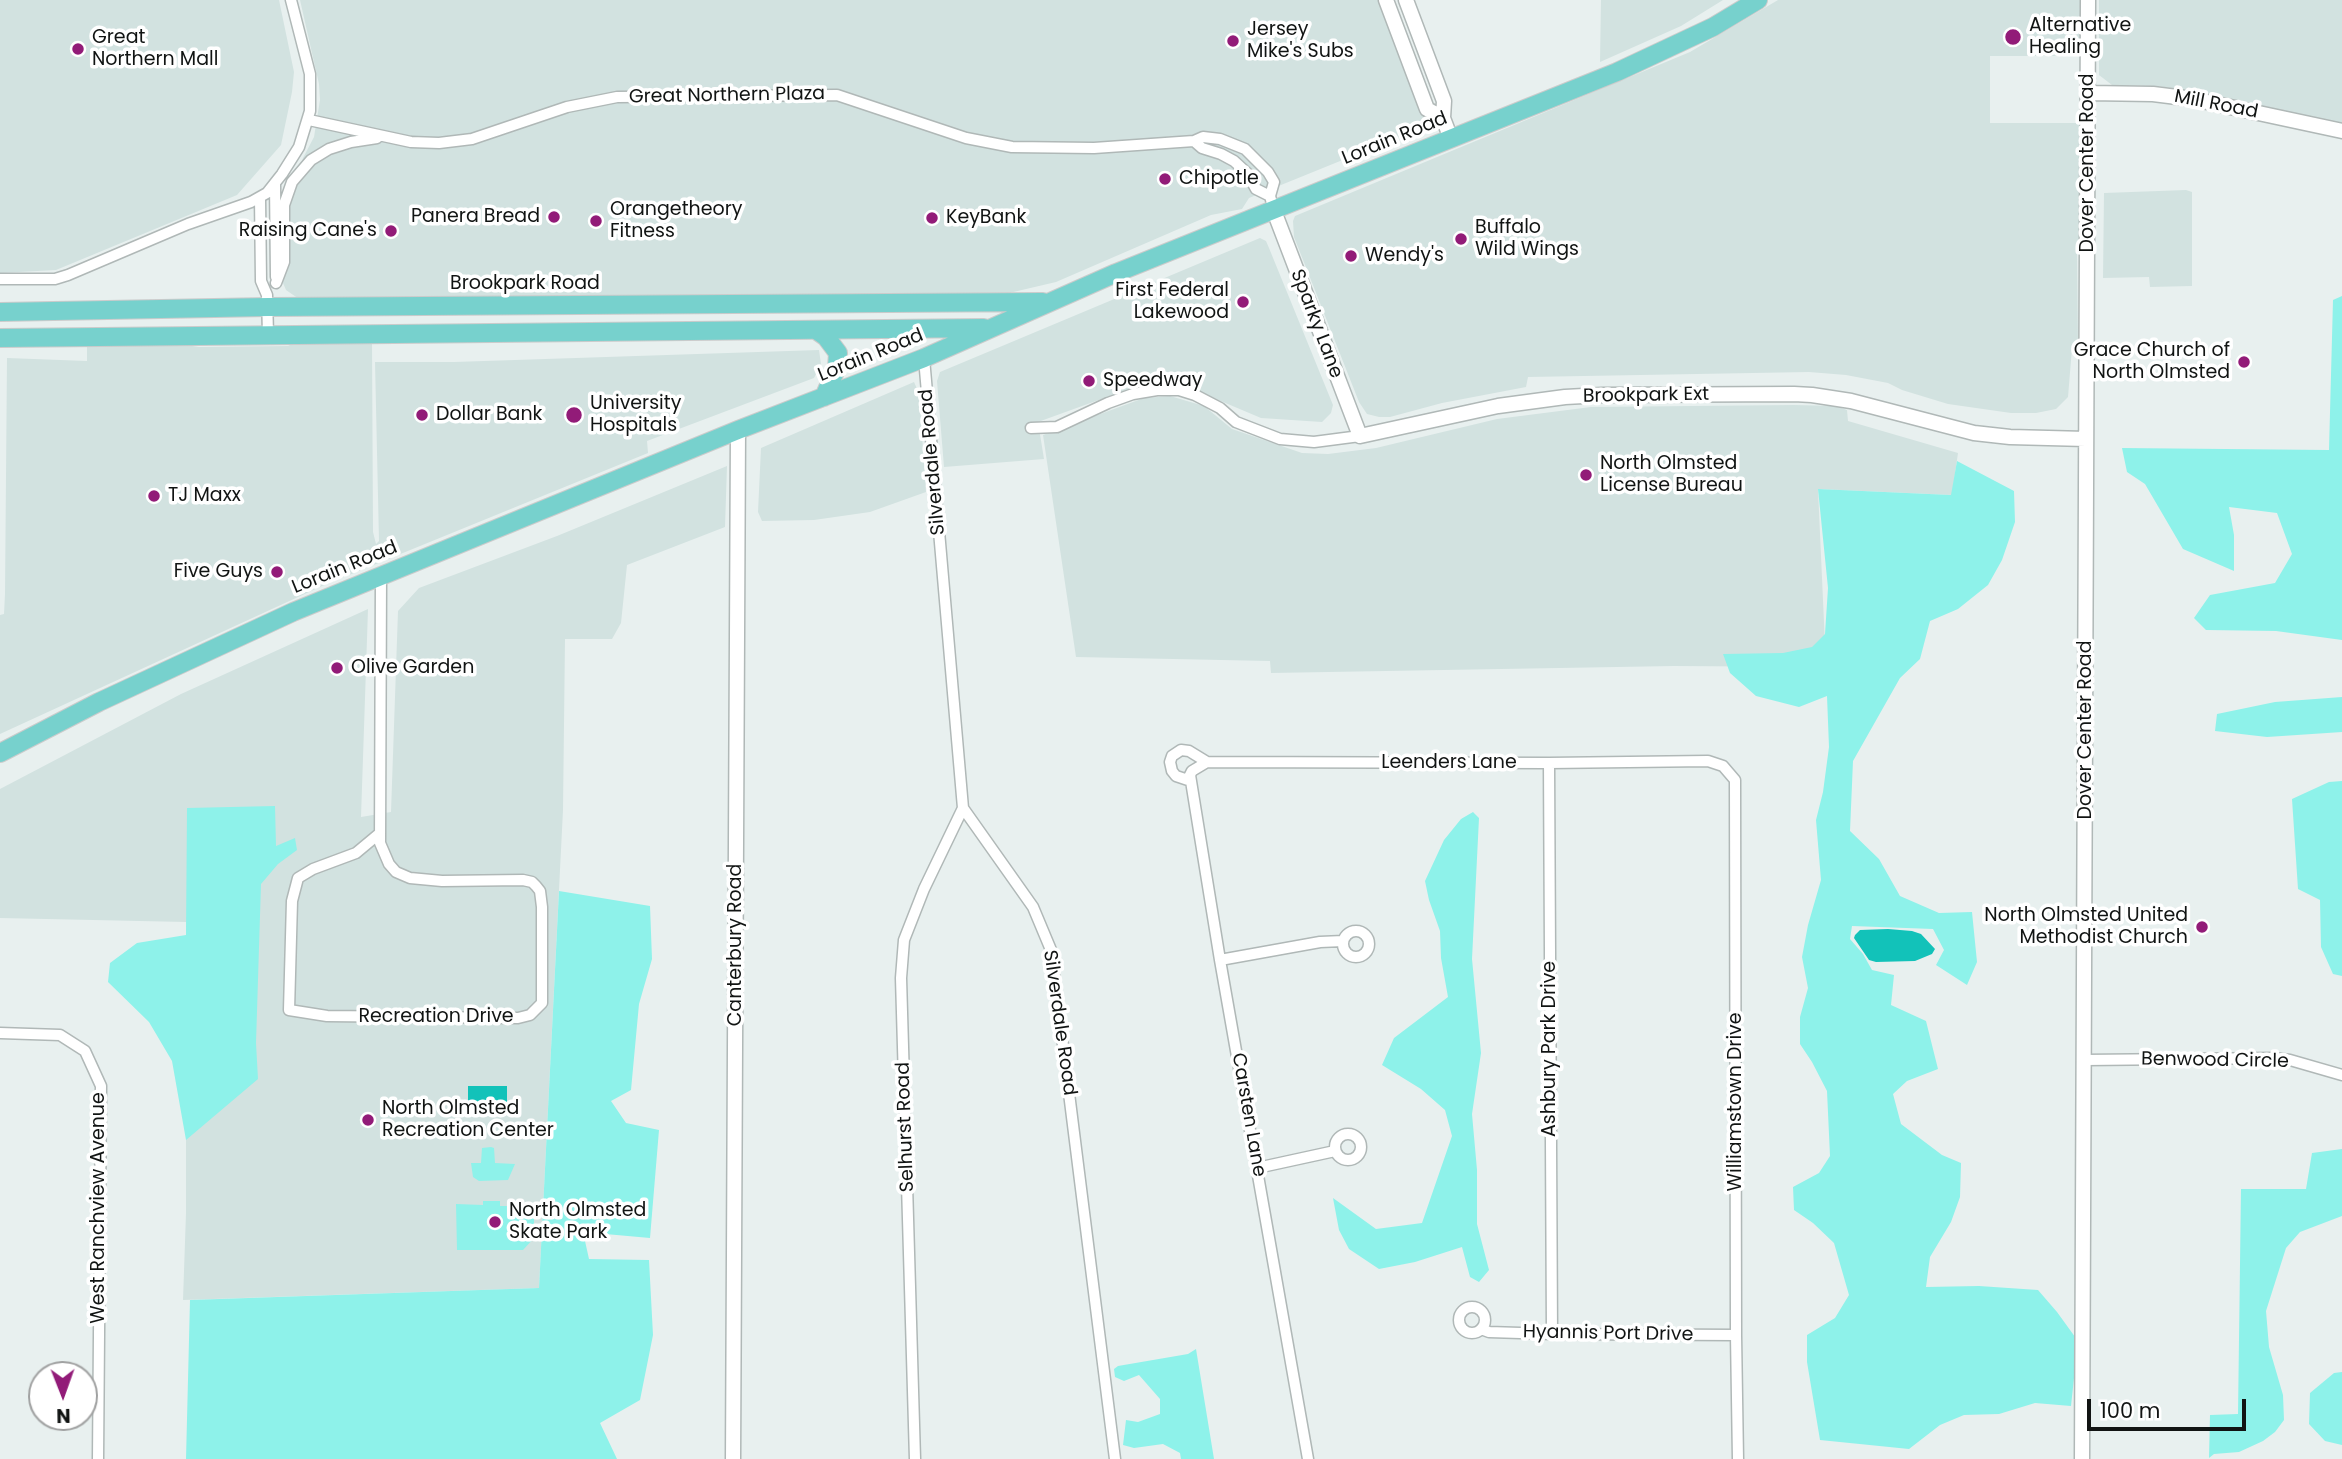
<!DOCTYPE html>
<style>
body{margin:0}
#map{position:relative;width:2342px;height:1459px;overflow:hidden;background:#e8f0ef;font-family:Poppins,sans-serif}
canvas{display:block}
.north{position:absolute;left:28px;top:1361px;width:70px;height:70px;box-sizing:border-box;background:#fff;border:2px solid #a0a1a1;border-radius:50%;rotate:179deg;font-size:19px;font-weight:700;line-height:28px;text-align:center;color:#111413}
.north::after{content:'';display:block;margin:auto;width:24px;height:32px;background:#921b78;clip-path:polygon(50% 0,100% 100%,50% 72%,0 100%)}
.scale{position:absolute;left:2087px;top:1399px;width:159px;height:32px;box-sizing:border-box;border:4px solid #111413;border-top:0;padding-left:9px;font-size:21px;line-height:24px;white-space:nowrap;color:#111413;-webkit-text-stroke:5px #fff;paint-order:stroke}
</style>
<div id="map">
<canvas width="2342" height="1459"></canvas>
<div class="north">N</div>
<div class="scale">100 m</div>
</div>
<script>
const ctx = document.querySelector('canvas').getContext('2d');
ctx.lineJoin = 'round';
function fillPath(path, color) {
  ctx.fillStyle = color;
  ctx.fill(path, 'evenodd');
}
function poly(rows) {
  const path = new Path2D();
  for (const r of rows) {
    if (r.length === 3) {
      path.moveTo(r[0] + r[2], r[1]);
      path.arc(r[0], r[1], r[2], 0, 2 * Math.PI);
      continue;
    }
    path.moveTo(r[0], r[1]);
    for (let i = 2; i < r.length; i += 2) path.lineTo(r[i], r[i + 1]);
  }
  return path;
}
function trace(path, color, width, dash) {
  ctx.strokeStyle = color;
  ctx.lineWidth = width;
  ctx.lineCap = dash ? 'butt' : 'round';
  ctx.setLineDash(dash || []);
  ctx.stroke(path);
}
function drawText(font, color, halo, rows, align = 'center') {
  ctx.font = font + ' Poppins,sans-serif';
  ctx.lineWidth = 7;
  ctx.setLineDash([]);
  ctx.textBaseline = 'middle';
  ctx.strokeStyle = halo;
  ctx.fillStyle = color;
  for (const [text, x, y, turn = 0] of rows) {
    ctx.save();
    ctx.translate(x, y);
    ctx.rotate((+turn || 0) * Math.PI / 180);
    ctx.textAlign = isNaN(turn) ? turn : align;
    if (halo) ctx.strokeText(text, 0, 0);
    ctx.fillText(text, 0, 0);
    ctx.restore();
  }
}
fillPath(poly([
 [0,0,279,0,294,72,292,92,281,145,237,195,56,270,0,273],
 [300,0,1379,0,1424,113,1424,124,1419,129,1249,198,1242,209,1211,215,1056,282,992,297,853,294,712,300,299,299,286,290,283,283,286,210,303,158,314,137,320,100,319,84],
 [1601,0,1723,0,1681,26,1600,62],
 [1778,0,2081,0,2080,56,1990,56,1990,123,2080,123,2079,215,2081,251,2077,252,2078,345,2072,348,2068,397,2056,409,2036,413,2011,413,1948,404,1902,390,1888,383,1846,375,1809,372,1528,377,1526,387,1442,403,1390,417,1379,417,1367,414,1359,402,1294,237,1293,221,1295,216,1690,52],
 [2099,0,2342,0,2342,123,2193,91,2157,86,2112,85,2099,75],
 [2186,190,2192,192,2192,286,2150,287,2149,277,2103,278,2104,193],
 [1260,238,1266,241,1269,248,1333,405,1331,413,1322,422,1261,418,1178,383,1129,389,1038,422,1044,459,944,467,937,381,940,372],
 [372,341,373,532,376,544,379,541,375,362,454,362,819,350,821,364,814,378,647,441,648,453,322,586,0,734,0,615,4,614,5,594,7,358,87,361,87,344,175,343,199,347,288,346,294,343],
 [914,382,919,393,926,492,870,512,814,520,762,521,758,512,761,448],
 [1170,396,1204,406,1232,429,1302,453,1328,454,1376,448,1497,419,1591,407,1794,405,1836,406,1847,410,1848,421,1958,453,1952,495,1818,489,1826,667,1674,666,1271,673,1270,661,1076,657,1043,435,1144,398],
 [727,466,725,527,627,565,621,623,612,639,565,639,563,810,539,1288,183,1300,186,1213,186,922,0,918,0,789,181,694,368,609,361,817,391,812,398,611,419,588,557,536]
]), '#d2e2e0');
fillPath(poly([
 [2342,296,2342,640,2276,631,2206,630,2194,618,2210,595,2275,583,2292,554,2277,513,2229,507,2234,535,2234,571,2183,549,2145,484,2127,472,2122,448,2329,450,2333,300],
 [1957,461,2014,491,2015,522,2002,560,1988,585,1958,609,1930,621,1920,659,1900,678,1853,761,1850,831,1879,859,1900,896,1939,913,1972,912,1977,962,1967,985,1936,965,1944,950,1933,929,1852,926,1850,939,1863,954,1872,970,1894,975,1891,1005,1926,1021,1938,1069,1907,1081,1893,1094,1901,1124,1942,1155,1961,1163,1960,1197,1951,1222,1930,1257,1926,1287,1979,1286,2038,1290,2057,1312,2078,1341,2071,1406,2035,1403,1999,1414,1964,1415,1940,1425,1909,1449,1820,1440,1807,1362,1807,1335,1835,1318,1849,1295,1834,1243,1813,1223,1794,1210,1793,1187,1819,1173,1830,1156,1827,1091,1812,1062,1800,1044,1800,1017,1808,988,1802,957,1808,925,1821,880,1816,820,1823,792,1829,747,1827,696,1799,707,1756,696,1730,673,1723,654,1783,653,1812,647,1825,634,1828,588,1818,489,1951,495],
 [2342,697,2342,732,2267,737,2215,731,2217,714,2275,702],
 [2342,781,2342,976,2333,974,2321,947,2320,900,2298,889,2292,799,2329,782],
 [275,806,276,846,295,838,297,850,278,864,261,884,256,1043,258,1079,186,1140,172,1061,149,1022,108,982,110,963,137,943,186,935,187,808],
 [1473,812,1479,818,1472,959,1481,1053,1472,1114,1477,1170,1477,1224,1489,1270,1479,1282,1470,1277,1462,1247,1415,1262,1379,1269,1349,1249,1339,1230,1333,1198,1376,1229,1422,1223,1452,1136,1445,1110,1421,1089,1382,1065,1394,1038,1448,997,1441,958,1440,931,1429,900,1425,881,1444,840,1461,819],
 [559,891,650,906,652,959,639,1004,631,1090,611,1101,626,1123,659,1130,650,1238,583,1232,589,1259,649,1260,653,1335,640,1400,600,1423,617,1459,186,1459,190,1300,539,1288],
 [491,1147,494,1148,495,1163,515,1164,508,1180,479,1181,473,1177,471,1163,481,1163,482,1148],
 [2342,1149,2342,1216,2300,1232,2286,1248,2266,1311,2269,1347,2283,1395,2284,1420,2275,1432,2263,1441,2239,1452,2214,1454,2209,1458,2210,1415,2238,1414,2241,1189,2306,1189,2312,1153],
 [483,1201,500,1201,500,1206,534,1206,534,1238,523,1250,457,1250,456,1204,483,1205],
 [1196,1349,1214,1459,1181,1459,1180,1453,1163,1444,1134,1448,1123,1445,1126,1420,1138,1422,1160,1414,1160,1399,1139,1375,1124,1381,1115,1377,1114,1369,1118,1366,1188,1354],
 [2342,1372,2342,1445,2325,1441,2309,1424,2310,1393,2334,1373]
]), '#8ef2ea');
fillPath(poly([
 [1888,929,1912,931,1921,934,1935,949,1932,954,1915,961,1876,962,1869,960,1854,938,1855,935,1860,930],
 [468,1086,507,1086,507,1110,468,1110]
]), '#12c2b9');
const minor = poly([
 [309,120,411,142,439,143,472,139,567,107,617,97,837,95,966,138,1012,147,1094,148,1194,141,1203,137,1220,139,1245,149,1268,172,1274,182,1270,196,1274,211],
 [1194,141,1202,148,1221,154,1234,161,1247,173,1256,189,1270,196],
 [275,184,276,277],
 [260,198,261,281,267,295,268,335],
 [0,279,55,279,68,275,188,224,251,202,267,193,282,174,299,147,310,111,310,74,291,0],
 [276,283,284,262,284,205,292,182,311,160,329,149,351,142,377,138],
 [924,358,963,808,1033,907,1051,950,1115,1459],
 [1031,428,1057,427,1108,403,1133,394,1157,390,1179,390,1195,395,1220,408,1236,422,1280,439,1314,442,1360,436],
 [1549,763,1552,1334],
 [1191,781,1176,776,1172,771,1170,762,1172,756,1181,750,1189,751,1207,762],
 [380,833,356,853,313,869,298,878,292,901,289,1010,327,1016,518,1018,530,1015,542,1003,542,907,540,891,536,886,532,882,523,880,442,881,410,878,396,872,389,864,380,843,381,576],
 [1356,944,13],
 [1220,960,1320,942,1343,941],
 [0,1033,60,1035,85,1051,101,1086,98,1459],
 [2085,1060,2274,1058,2290,1060,2342,1075],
 [1348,1147,13],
 [1257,1168,1335,1151],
 [1472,1320,13],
 [1481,1329,1489,1332,1552,1334,1736,1335],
 [915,1459,901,978,904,940,924,889,963,808],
 [1308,1459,1220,960,1190,775,1192,771,1207,762,1549,763,1708,761,1723,766,1735,780,1736,1335,1738,1459]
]);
const tertiary = poly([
 [1386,0,1427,109,1443,118],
 [1406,0,1444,101,1443,118,1451,139],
 [2089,93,2153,94,2193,99,2342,131],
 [1274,211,1360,436,1498,406,1565,397,1602,395,1794,394,1812,395,1851,401,1974,433,2010,437,2086,439],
 [733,1459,738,430],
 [2082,1459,2088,0]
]);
const primary = poly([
 [0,312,268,307,1043,302],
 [816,330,826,337,838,353,837,367,824,397],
 [0,338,984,328],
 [0,753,99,702,293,612,738,430,924,358,1116,273,1617,72,1713,27,1758,0]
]);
trace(minor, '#b0b8b7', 13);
trace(tertiary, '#b0b8b7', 17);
trace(primary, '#cbcbcb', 20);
trace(minor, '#fff', 10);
trace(tertiary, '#fff', 14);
trace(primary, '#77d1cd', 18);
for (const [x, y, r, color] of [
 [2013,37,9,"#921b78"],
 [1233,41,7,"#921b78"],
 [78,49,7,"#921b78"],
 [1165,179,7,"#921b78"],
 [554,217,7,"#921b78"],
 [932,218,7,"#921b78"],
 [596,221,7,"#921b78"],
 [391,231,7,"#921b78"],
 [1461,239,7,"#921b78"],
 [1351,256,7,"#921b78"],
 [1243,302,7,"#921b78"],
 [2244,362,7,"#921b78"],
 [1089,381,7,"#921b78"],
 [422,415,7,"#921b78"],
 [574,415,9,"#921b78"],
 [1586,475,7,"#921b78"],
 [154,496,7,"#921b78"],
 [277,572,7,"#921b78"],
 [337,668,7,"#921b78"],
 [2202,927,7,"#921b78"],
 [368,1120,7,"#921b78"],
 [495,1222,7,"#921b78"]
]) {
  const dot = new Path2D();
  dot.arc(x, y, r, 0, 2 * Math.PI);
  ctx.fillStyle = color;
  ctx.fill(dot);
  trace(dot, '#fff', 2.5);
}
drawText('19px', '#111413', '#fff', [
 ["Alternative",2029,26],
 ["Healing",2029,48],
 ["Jersey",1247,30],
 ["Mike's Subs",1247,52],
 ["Great",92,38],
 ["Northern Mall",92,60],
 ["Chipotle",1179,179],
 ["Orangetheory",610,210],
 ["Fitness",610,232],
 ["Panera Bread",540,217,"right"],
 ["KeyBank",946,218],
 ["Buffalo",1475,228],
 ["Wild Wings",1475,250],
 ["Raising Cane's",377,231,"right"],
 ["Wendy's",1365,256],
 ["First Federal",1229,291,"right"],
 ["Lakewood",1229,313,"right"],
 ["Grace Church of",2230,351,"right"],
 ["North Olmsted",2230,373,"right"],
 ["Speedway",1103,381],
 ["University",590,404],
 ["Hospitals",590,426],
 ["Dollar Bank",436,415],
 ["North Olmsted",1600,464],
 ["License Bureau",1600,486],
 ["TJ Maxx",168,496],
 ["Five Guys",263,572,"right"],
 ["Olive Garden",351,668],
 ["North Olmsted United",2188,916,"right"],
 ["Methodist Church",2188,938,"right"],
 ["North Olmsted",382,1109],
 ["Recreation Center",382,1131],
 ["North Olmsted",509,1211],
 ["Skate Park",509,1233]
], 'left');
drawText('19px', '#111413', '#fff', [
 ["Great Northern Plaza",727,96,-1],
 ["Mill Road",2216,105,11],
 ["Lorain Road",1395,139,-22],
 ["Dover Center Road",2088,163,-90],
 ["Brookpark Road",525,284],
 ["Sparky Lane",1316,324,69],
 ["Lorain Road",871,356,-22],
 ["Brookpark Ext",1646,396,-1],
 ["Silverdale Road",933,462,-95],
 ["Lorain Road",345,568,-22],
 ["Dover Center Road",2086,730,-90],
 ["Leenders Lane",1449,763],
 ["Canterbury Road",736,945,-90],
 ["Recreation Drive",436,1017],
 ["Silverdale Road",1059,1023,82],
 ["Ashbury Park Drive",1550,1049,-90],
 ["Benwood Circle",2215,1061,1],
 ["Williamstown Drive",1736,1102,-90],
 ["Carsten Lane",1248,1115,80],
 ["Selhurst Road",906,1127,-92],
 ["West Ranchview Avenue",99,1208,-90],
 ["Hyannis Port Drive",1608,1334,1]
]);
</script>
